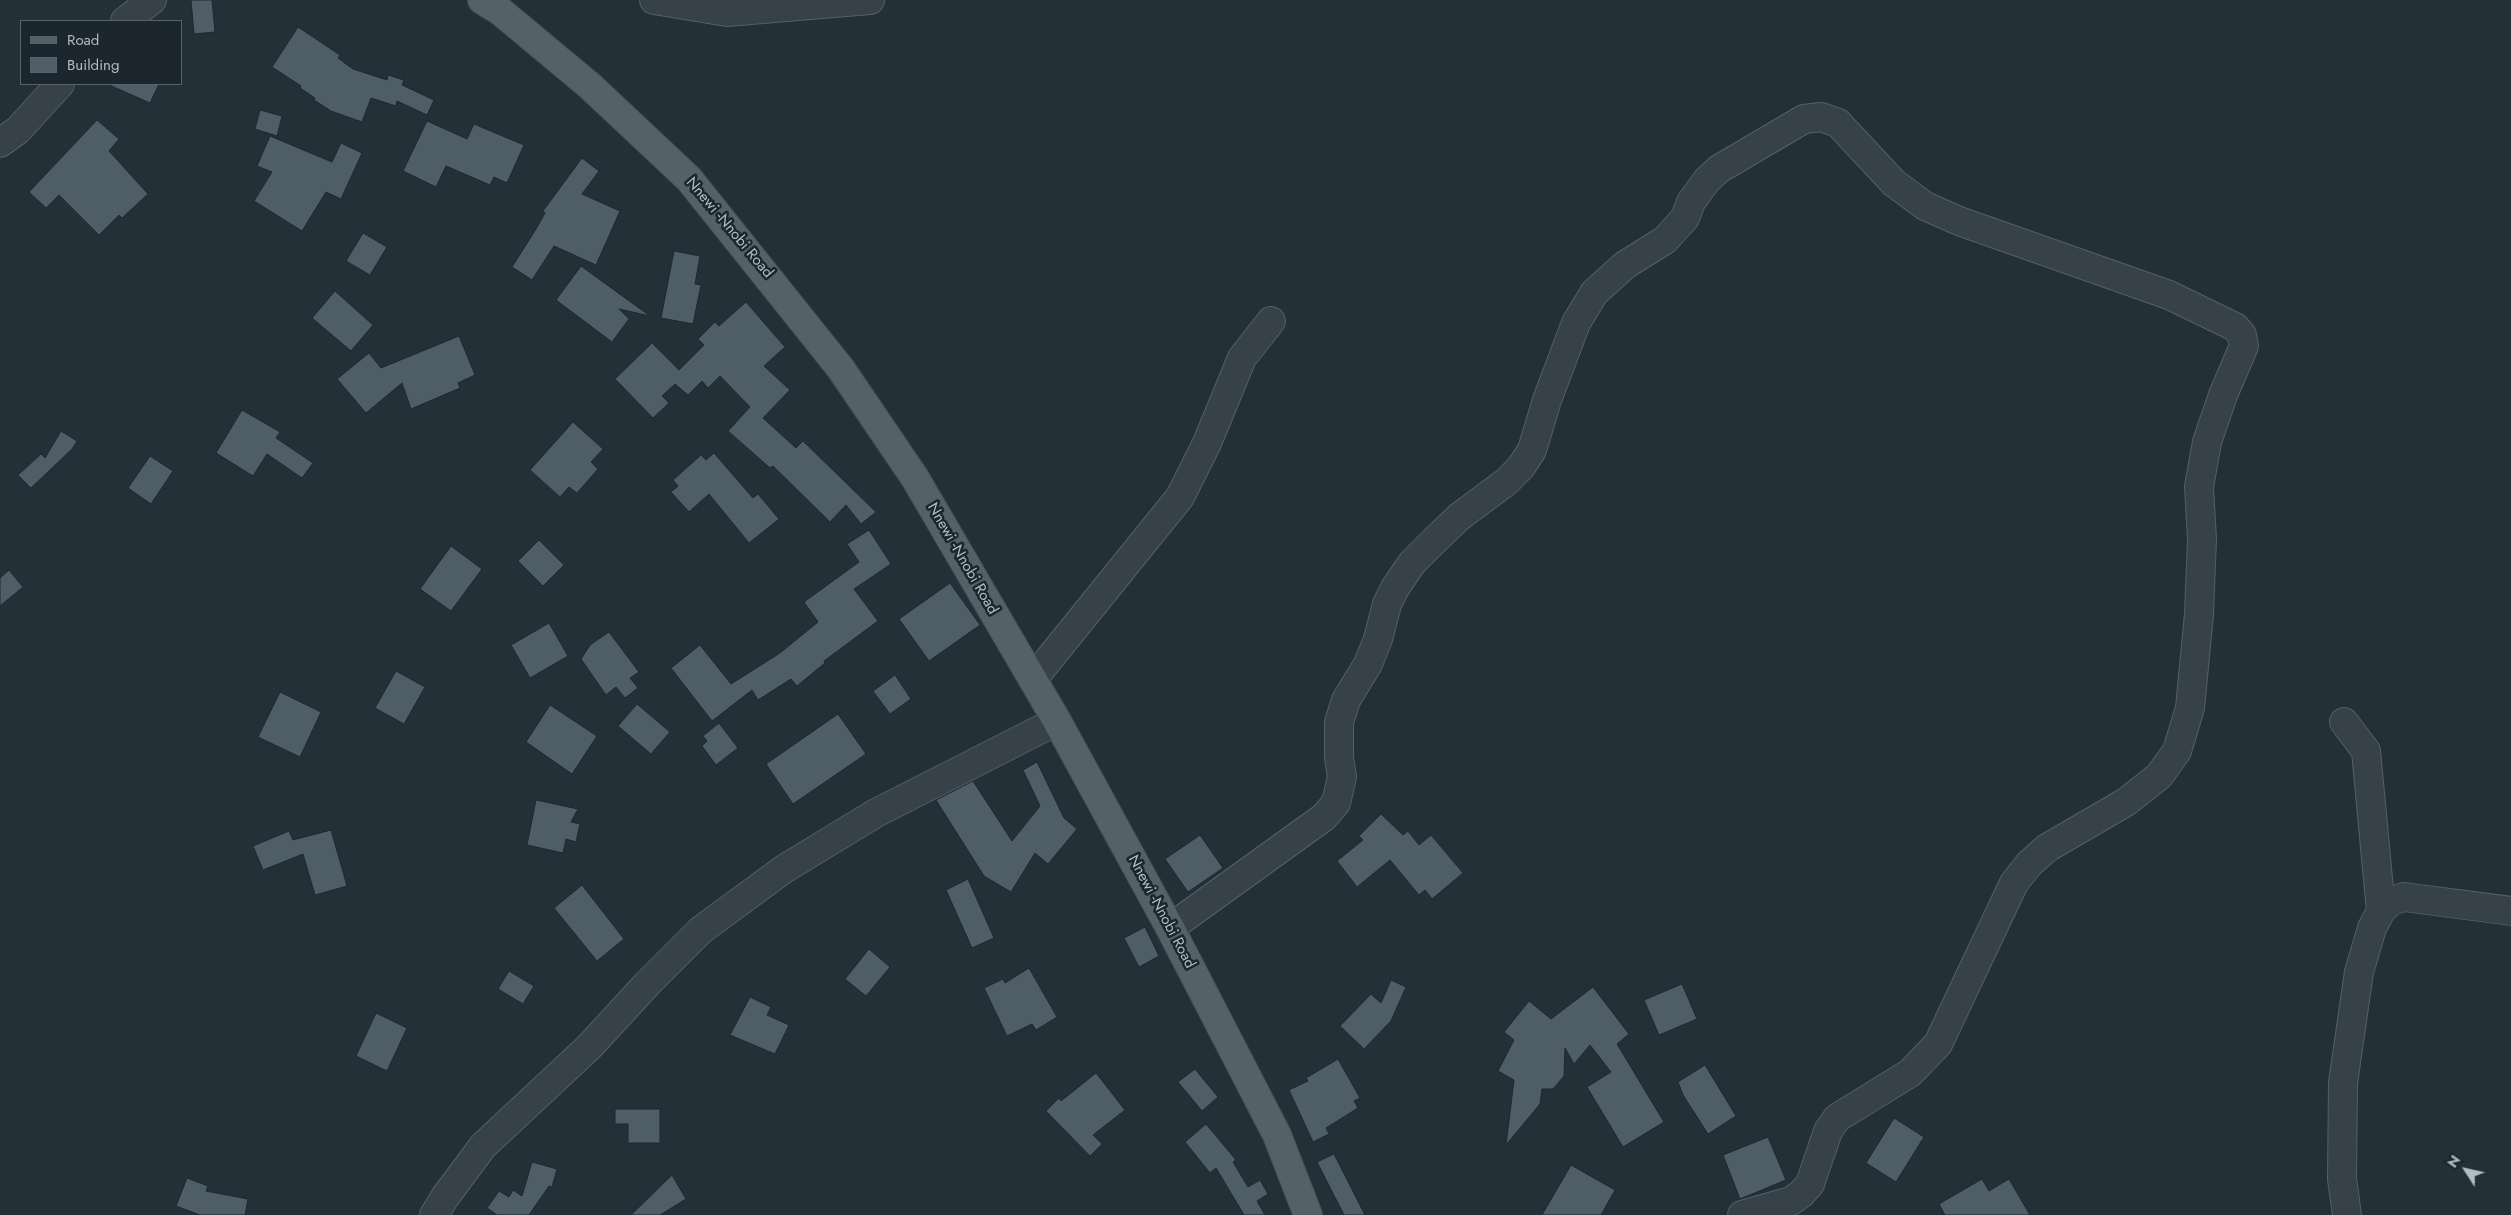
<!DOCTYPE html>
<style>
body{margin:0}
#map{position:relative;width:2511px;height:1215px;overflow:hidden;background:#233038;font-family:Jost,sans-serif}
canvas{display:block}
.legend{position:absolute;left:20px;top:20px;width:162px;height:65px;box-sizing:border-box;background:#1c262e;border:1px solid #58626a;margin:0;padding:6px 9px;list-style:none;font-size:15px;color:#b2bcc5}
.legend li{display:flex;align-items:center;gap:10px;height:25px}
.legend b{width:25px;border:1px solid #58626a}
.north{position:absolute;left:2441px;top:1145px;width:50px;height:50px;-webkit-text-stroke:4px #1c262e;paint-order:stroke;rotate:305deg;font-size:14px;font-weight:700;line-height:20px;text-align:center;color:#b2bcc5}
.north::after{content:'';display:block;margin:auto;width:18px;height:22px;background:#b2bcc5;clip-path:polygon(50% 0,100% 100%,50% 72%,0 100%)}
</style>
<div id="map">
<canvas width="2511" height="1215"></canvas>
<ul class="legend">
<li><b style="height:6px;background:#556169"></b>Road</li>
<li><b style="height:14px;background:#4f5d67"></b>Building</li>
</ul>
<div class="north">N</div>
</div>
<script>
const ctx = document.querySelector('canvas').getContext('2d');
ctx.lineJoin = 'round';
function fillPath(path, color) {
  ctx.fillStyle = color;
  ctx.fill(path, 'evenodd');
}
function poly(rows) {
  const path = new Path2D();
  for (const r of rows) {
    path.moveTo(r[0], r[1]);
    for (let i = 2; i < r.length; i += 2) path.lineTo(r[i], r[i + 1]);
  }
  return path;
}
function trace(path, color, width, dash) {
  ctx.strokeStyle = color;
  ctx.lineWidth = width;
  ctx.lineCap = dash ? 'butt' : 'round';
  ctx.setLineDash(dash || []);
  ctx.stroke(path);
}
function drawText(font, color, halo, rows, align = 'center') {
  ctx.font = font + ' Jost,sans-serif';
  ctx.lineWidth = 5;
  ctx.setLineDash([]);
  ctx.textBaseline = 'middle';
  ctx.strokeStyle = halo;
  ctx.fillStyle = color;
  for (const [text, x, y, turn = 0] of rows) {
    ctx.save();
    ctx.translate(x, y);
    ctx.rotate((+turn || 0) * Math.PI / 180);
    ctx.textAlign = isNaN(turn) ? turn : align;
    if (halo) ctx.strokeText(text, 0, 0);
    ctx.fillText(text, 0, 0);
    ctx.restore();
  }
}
const building = poly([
 [191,0,212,0,215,32,194,34,191,0],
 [298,27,340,55,338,58,353,69,387,80,388,75,404,80,402,85,434,100,427,115,397,101,396,106,371,98,362,122,331,111,314,100,315,98,300,88,301,86,272,67,298,27],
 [107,84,159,84,150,103,107,84],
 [260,110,282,116,277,136,255,129,260,110],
 [97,120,119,139,109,151,148,194,122,218,119,215,99,235,59,195,46,208,29,192,97,120],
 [427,121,467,139,474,124,524,145,507,183,494,177,490,185,446,166,436,187,403,171,427,121],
 [270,136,332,162,341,143,362,153,341,199,326,192,302,231,254,201,272,172,257,166,270,136],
 [582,158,599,171,582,194,620,211,596,265,554,246,532,280,512,267,536,229,545,213,543,211,582,158],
 [363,233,387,247,370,275,346,261,363,233],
 [674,251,700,256,695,284,701,285,693,324,661,318,674,251],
 [581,266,650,316,619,309,629,319,612,342,556,300,581,266],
 [335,291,373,325,351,351,312,318,335,291],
 [746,302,785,347,764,366,790,390,763,418,796,448,803,441,876,512,861,524,846,505,830,522,773,466,770,468,728,431,750,407,720,376,708,388,702,381,688,395,675,384,662,396,669,403,653,418,615,379,652,343,679,370,704,345,698,339,715,322,719,326,746,302],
 [459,336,475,375,458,383,460,388,411,409,402,383,366,413,337,379,369,353,381,368,459,336],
 [242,410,280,432,276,438,313,463,302,478,267,454,253,476,216,453,242,410],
 [573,422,603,449,591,462,598,469,577,493,569,487,560,497,530,470,573,422],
 [61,431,77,441,72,449,31,488,18,475,41,454,45,458,61,431],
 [714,453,753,498,758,494,779,519,749,543,709,494,689,512,671,492,678,486,673,480,701,455,706,460,714,453],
 [150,456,173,471,151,504,128,488,150,456],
 [869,530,891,564,854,589,878,621,824,661,825,663,797,686,791,679,758,700,752,690,712,721,671,668,700,645,731,684,780,653,818,622,804,602,859,562,847,544,869,530],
 [539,540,564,565,543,586,518,561,539,540],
 [451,546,482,569,451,611,420,589,451,546],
 [9,570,23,587,0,606,0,578,9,570],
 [950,583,980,625,929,661,899,619,950,583],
 [549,623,568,656,530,678,511,645,549,623],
 [609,632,639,672,630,678,638,688,625,698,616,687,606,695,581,659,590,645,609,632],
 [396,671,425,687,404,724,375,708,396,671],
 [895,675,911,699,890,714,873,691,895,675],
 [280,692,321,712,300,757,258,737,280,692],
 [637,704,670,732,651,754,618,726,637,704],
 [550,705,597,736,572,774,526,742,550,705],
 [838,714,866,754,793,804,766,764,838,714],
 [719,723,738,748,716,765,702,746,707,741,703,736,719,723],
 [1037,762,1064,818,1077,829,1048,864,1035,853,1011,892,984,876,936,800,973,781,1012,841,1040,806,1023,770,1037,762],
 [536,800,578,809,571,822,580,824,576,842,566,839,563,853,527,845,536,800],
 [1381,814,1403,835,1408,831,1419,845,1431,835,1463,873,1432,899,1425,890,1419,895,1390,860,1357,887,1337,861,1363,840,1359,836,1381,814],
 [331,830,347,886,315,895,303,854,263,870,253,846,289,831,293,840,331,830],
 [1200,835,1223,868,1188,892,1165,859,1200,835],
 [968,879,994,938,972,948,946,890,968,879],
 [582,885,624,939,597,961,554,908,582,885],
 [1145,927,1159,956,1139,967,1124,938,1145,927],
 [869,949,890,967,866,996,845,979,869,949],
 [1029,968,1057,1017,1036,1030,1032,1024,1007,1036,984,988,1003,979,1005,983,1029,968],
 [509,971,534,986,523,1004,498,989,509,971],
 [1391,980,1406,987,1391,1021,1364,1049,1340,1026,1371,994,1381,1003,1391,980],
 [1682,984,1697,1019,1659,1035,1644,1000,1682,984],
 [1593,987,1629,1034,1617,1044,1664,1122,1623,1147,1587,1087,1611,1072,1590,1045,1574,1064,1565,1048,1564,1076,1553,1089,1542,1089,1540,1104,1506,1145,1514,1080,1498,1071,1514,1040,1504,1032,1529,1001,1551,1019,1593,987],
 [750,997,771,1007,767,1015,789,1025,775,1054,730,1035,750,997],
 [376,1013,407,1028,387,1071,356,1056,376,1013],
 [1338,1059,1360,1098,1354,1101,1358,1108,1326,1128,1329,1134,1313,1142,1289,1090,1308,1081,1306,1078,1338,1059],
 [1705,1065,1736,1116,1708,1134,1683,1095,1678,1082,1705,1065],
 [1195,1069,1218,1097,1202,1111,1178,1082,1195,1069],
 [1096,1073,1125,1110,1093,1135,1102,1144,1090,1156,1046,1111,1059,1098,1061,1101,1096,1073],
 [615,1109,660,1109,660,1143,628,1143,628,1124,615,1124,615,1109],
 [1894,1118,1924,1137,1896,1182,1866,1163,1894,1118],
 [1206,1124,1236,1160,1233,1162,1248,1187,1260,1180,1268,1194,1257,1201,1265,1215,1244,1215,1216,1168,1210,1173,1185,1142,1206,1124],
 [1768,1137,1786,1180,1740,1199,1723,1155,1768,1137],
 [1334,1154,1365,1215,1344,1215,1317,1162,1334,1154],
 [532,1162,557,1169,552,1187,549,1186,529,1215,497,1215,487,1208,499,1191,509,1197,513,1190,522,1196,532,1162],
 [1571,1165,1615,1190,1601,1215,1542,1215,1571,1165],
 [672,1175,686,1199,660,1215,631,1215,672,1175],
 [187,1178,208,1186,206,1191,248,1199,245,1215,200,1215,176,1206,187,1178],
 [1982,1179,1989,1191,2009,1179,2030,1215,1945,1215,1939,1204,1982,1179]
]);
fillPath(building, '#4f5d67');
trace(building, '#1e2830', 1);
const minor = poly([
 [654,0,727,12,870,0],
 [125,21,152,0],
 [0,143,18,130,60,84],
 [1033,679,1180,497,1207,443,1242,358,1271,321],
 [2344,722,2366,751,2381,911],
 [1170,928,1324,817,1336,803,1342,777,1339,758,1339,722,1346,700,1368,664,1378,639,1387,604,1395,588,1412,563,1432,543,1459,517,1506,482,1521,467,1532,450,1547,400,1576,323,1594,293,1625,265,1665,240,1685,218,1691,202,1707,180,1719,169,1804,119,1821,117,1838,123,1894,183,1925,206,1959,221,2169,295,2235,327,2242,335,2244,346,2223,395,2207,442,2199,487,2202,539,2199,614,2190,708,2177,751,2159,776,2126,802,2047,848,2029,864,2014,883,1938,1044,1910,1073,1837,1118,1828,1131,1810,1184,1801,1194,1791,1201,1742,1215],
 [434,1215,445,1197,483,1146,589,1047,647,984,701,930,784,869,876,813,1057,721],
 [2347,1215,2342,1179,2343,1083,2359,972,2372,928,2381,911,2391,901,2404,897,2511,911]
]);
const major = poly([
 [482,0,500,11,590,86,689,179,841,369,915,478,1057,721,1170,928,1277,1135,1308,1215]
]);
trace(minor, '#555f67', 30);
trace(major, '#434d55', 30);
trace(minor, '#374149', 28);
trace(major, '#556169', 28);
drawText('15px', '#b2bcc5', '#1c262e', [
 ["Nnewi -Nnobi Road",729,228,50],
 ["Nnewi -Nnobi Road",962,559,60],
 ["Nnewi -Nnobi Road",1161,912,62]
]);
</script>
